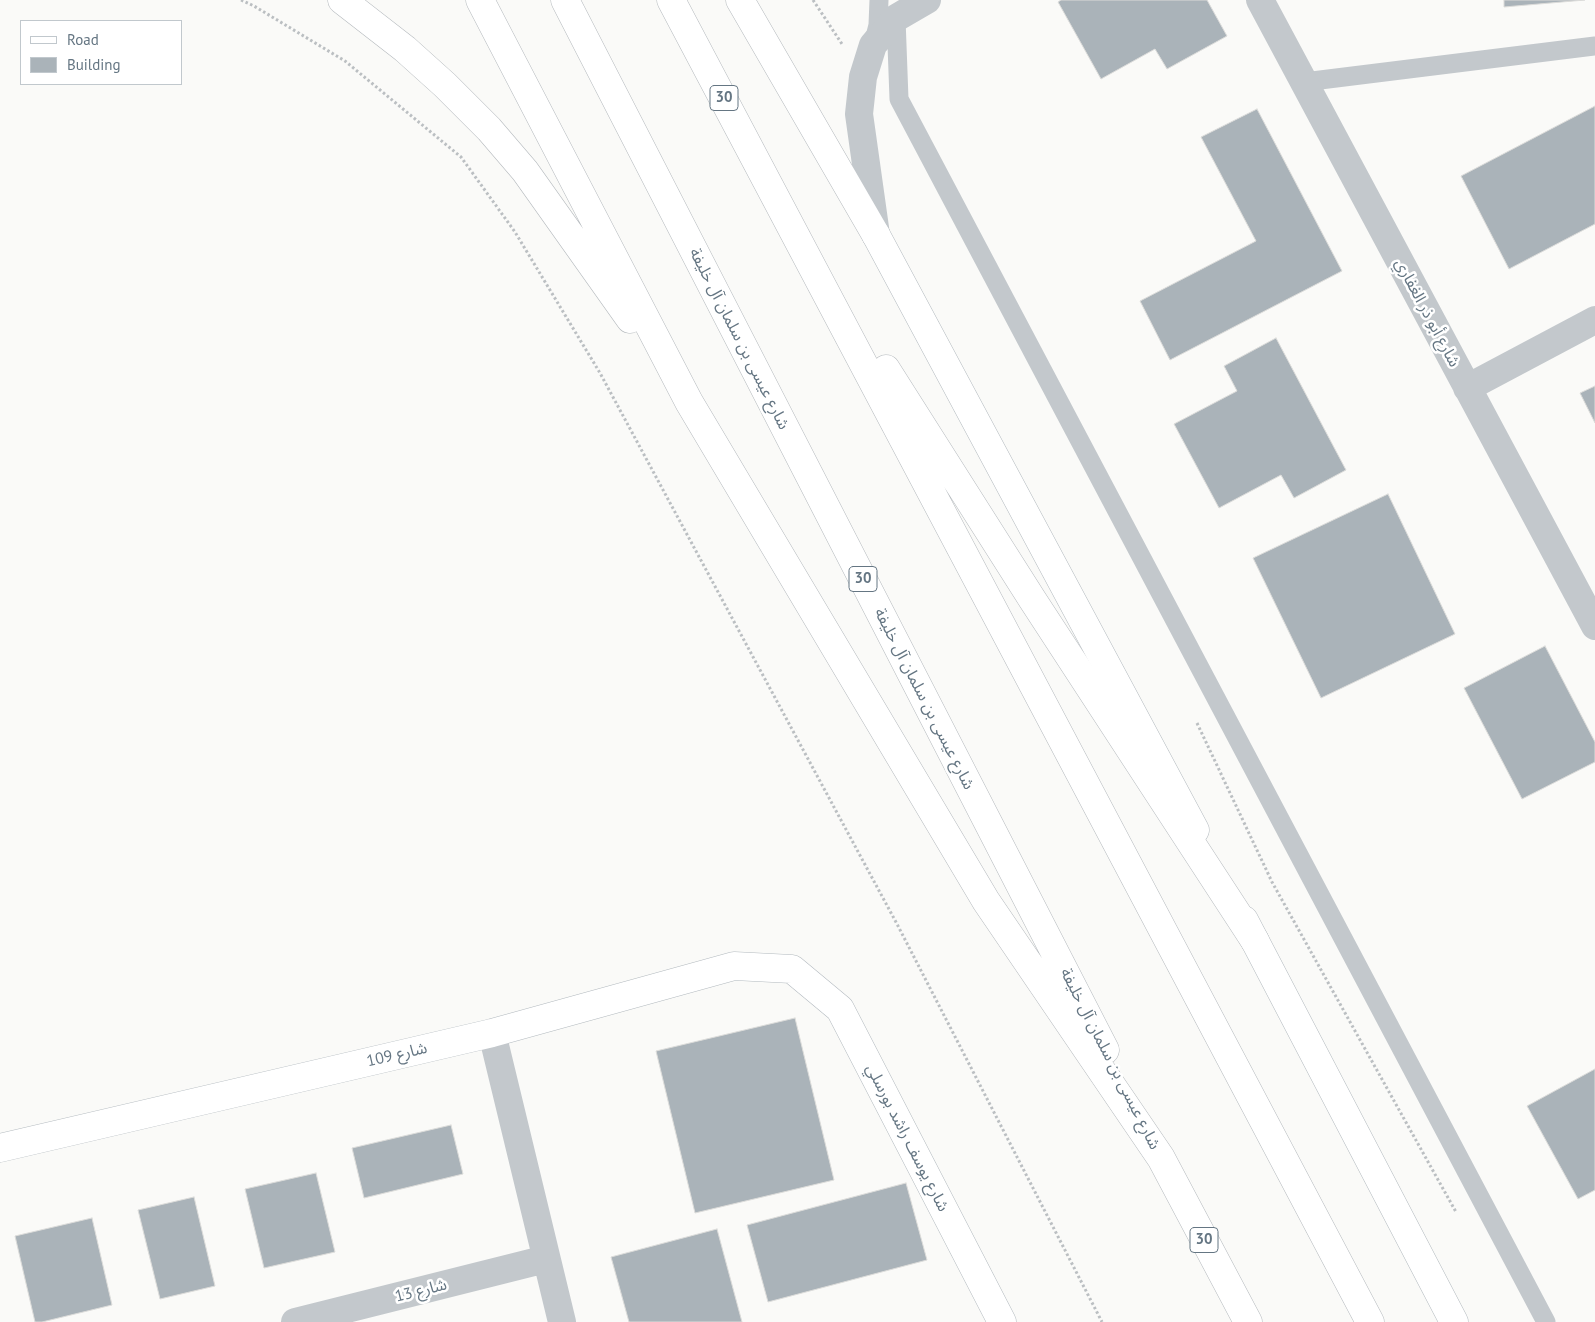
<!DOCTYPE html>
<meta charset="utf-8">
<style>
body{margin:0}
#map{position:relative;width:1595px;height:1322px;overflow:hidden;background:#fafaf8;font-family:"PT Sans",sans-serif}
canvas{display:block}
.legend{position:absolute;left:20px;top:20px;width:162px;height:65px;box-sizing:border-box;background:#fff;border:1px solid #c1c8cd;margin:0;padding:6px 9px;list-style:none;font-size:15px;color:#657683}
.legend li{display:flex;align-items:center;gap:10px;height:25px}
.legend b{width:25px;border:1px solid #c1c8cd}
</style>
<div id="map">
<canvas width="1595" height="1322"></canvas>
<ul class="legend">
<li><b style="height:6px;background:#fff"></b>Road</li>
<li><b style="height:14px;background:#aab3b9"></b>Building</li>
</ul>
</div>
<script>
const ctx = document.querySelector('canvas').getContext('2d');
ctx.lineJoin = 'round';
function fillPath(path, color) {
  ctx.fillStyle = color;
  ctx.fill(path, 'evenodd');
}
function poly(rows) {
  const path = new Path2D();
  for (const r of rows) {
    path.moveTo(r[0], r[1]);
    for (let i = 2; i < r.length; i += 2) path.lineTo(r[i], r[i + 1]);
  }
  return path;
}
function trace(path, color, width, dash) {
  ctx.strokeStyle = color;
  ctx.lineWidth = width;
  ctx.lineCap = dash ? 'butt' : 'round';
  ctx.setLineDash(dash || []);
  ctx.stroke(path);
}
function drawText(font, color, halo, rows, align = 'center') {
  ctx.font = font + ' "PT Sans","Noto Sans Arabic",sans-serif';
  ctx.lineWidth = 5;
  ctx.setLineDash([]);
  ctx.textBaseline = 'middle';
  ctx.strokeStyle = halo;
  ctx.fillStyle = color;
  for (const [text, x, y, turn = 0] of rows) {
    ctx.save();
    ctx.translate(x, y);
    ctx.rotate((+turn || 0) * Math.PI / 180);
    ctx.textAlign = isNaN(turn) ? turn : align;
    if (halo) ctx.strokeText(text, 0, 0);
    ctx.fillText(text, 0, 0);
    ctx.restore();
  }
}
const building = poly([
 [1061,0,1207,0,1227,36,1167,69,1155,49,1101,79,1058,2,1061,0],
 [1504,0,1585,0,1504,7,1504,0],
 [1595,106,1595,224,1509,269,1461,176,1595,106],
 [1257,109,1342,271,1170,360,1140,301,1256,241,1201,137,1257,109],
 [1276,338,1346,470,1294,498,1281,475,1219,508,1174,424,1237,391,1224,366,1276,338],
 [1595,386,1595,423,1580,393,1595,386],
 [1388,494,1455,634,1321,698,1253,558,1388,494],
 [1545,646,1595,742,1595,762,1522,799,1464,688,1545,646],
 [795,1018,834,1180,695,1213,656,1051,795,1018],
 [1595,1069,1595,1190,1578,1199,1527,1106,1595,1069],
 [451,1125,463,1174,364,1198,352,1148,451,1125],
 [316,1173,335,1252,264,1268,245,1189,316,1173],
 [906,1183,927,1260,768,1302,747,1225,906,1183],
 [194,1197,215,1286,160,1299,138,1210,194,1197],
 [92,1218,112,1305,42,1322,35,1322,15,1236,92,1218],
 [717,1229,742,1322,629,1322,611,1257,717,1229]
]);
fillPath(building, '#aab3b9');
trace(building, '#dcdcda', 1);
const secondary = poly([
 [876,235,1195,830],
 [1244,920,1454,1322],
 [0,1148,492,1033,734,966,792,969,840,1009,1002,1322]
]);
const highway = poly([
 [342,0,405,49,445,85,489,129,525,171,630,319],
 [480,0,689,402,986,901,1161,1158,1248,1322],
 [565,0,1105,1050],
 [671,0,1370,1322],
 [740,0,876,235],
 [886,369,1032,599,1255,941]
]);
trace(secondary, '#b3babf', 29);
trace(highway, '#b4b9bd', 29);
trace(poly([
 [241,0,254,6,345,61,461,157,515,232,600,373,897,924,1102,1322],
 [813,0,842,44],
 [1197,723,1272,882,1456,1212]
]), '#bbbfc2', 3, [2.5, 2.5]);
trace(poly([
 [896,18,899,99,1546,1322],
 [874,41,878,25,879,0],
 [1304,82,1595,46]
]), '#c3c8cc', 19);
trace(poly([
 [1260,0,1595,626],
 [876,235,859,114,863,77,873,45,896,18,927,0],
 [1467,388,1595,320],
 [492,1033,562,1322],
 [295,1322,546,1259]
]), '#c3c8cc', 28);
trace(secondary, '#fff', 28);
trace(highway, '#fff', 28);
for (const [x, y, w] of [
 [724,98,28],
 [863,579,28],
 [1204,1240,28]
]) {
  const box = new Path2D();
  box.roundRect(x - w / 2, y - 12.5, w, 25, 4);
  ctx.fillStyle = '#fff';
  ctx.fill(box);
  trace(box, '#657683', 1);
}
drawText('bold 15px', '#657683', null, [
 ["30",724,98],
 ["30",863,579],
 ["30",1204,1240]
]);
drawText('16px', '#657683', '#fff', [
 ["شارع أبو ذر الغفاري",1427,313,62],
 ["شارع عيسى بن سلمان آل خليفة",739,339,63],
 ["شارع عيسى بن سلمان آل خليفة",924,699,63],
 ["شارع 109",397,1055,-13],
 ["شارع عيسى بن سلمان آل خليفة",1110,1059,63],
 ["شارع يوسف راشد بورسلي",907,1138,63],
 ["شارع 13",421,1291,-14]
]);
</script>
